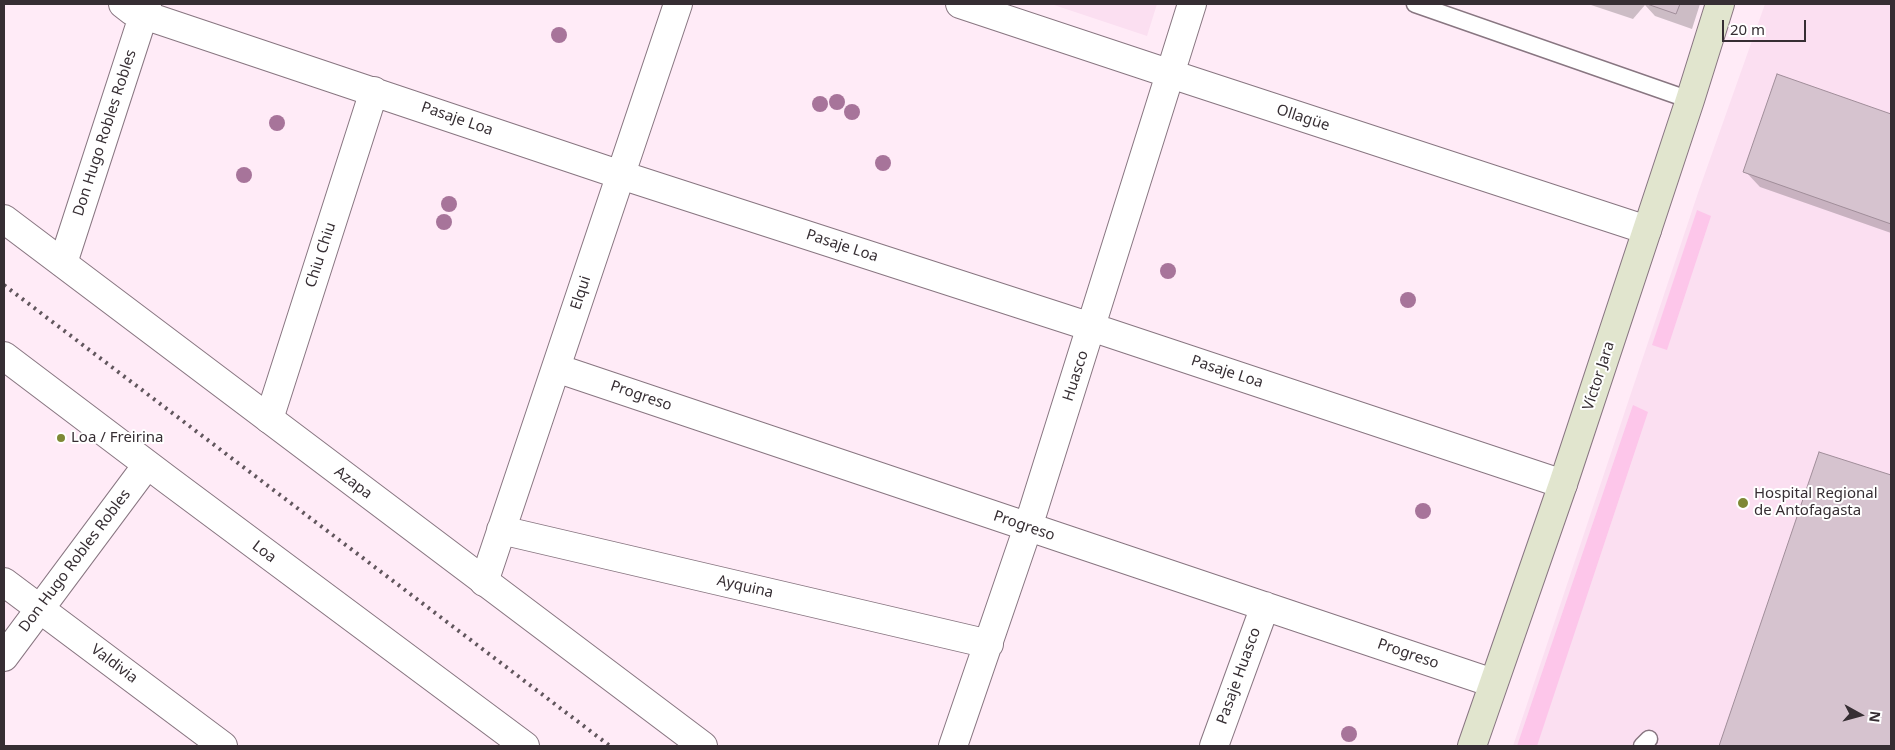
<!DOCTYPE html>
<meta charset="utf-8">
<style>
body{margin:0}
#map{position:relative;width:1895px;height:750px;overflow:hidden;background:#ffebf7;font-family:"Noto Sans",sans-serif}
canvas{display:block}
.frame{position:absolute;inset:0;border:5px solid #362e33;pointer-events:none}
.north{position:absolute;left:1835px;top:690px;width:50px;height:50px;-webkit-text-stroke:4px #fff;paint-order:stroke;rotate:97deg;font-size:14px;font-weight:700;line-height:20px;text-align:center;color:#362e33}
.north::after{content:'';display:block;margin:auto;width:18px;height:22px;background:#362e33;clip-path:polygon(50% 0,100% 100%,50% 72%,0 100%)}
.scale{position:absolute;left:1722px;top:20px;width:84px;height:22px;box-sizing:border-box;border:2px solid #362e33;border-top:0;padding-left:6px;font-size:15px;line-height:18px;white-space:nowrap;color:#362e33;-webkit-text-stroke:4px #fff;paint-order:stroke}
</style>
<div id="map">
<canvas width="1895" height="750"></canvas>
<div class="frame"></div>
<div class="north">N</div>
<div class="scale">20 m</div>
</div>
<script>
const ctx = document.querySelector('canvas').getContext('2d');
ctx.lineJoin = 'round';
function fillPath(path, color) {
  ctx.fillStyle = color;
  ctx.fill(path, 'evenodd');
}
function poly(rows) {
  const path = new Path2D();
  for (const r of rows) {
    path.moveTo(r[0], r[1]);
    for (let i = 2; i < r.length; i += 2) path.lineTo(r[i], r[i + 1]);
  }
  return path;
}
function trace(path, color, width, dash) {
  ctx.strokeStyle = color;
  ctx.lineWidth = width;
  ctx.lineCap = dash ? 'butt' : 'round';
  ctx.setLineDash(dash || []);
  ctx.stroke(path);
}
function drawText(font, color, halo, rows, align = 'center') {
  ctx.font = font + ' "Noto Sans",sans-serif';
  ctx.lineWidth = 4;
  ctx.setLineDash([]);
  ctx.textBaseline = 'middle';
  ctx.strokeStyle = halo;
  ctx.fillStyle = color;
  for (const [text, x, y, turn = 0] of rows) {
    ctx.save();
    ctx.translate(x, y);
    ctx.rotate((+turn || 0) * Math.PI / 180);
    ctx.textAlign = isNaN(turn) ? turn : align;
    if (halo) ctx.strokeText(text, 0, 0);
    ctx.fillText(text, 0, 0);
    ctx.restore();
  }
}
fillPath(poly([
 [1051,4,1157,4,1147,36],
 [1765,4,1891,4,1891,746,1513,746,1698,193]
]), '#fbdff1');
fillPath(poly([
 [1697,210,1711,216,1667,350,1652,345],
 [1633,405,1648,412,1537,746,1517,746]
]), '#fdc6ea');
fillPath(poly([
 [1588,4,1700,4,1692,29,1655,16,1645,5,1633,19],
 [1778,75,1891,115,1891,233,1760,187,1745,171],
 [1820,453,1891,476,1891,746,1720,746]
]), '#0003');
const building = poly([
 [1647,4,1680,4,1676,14,1647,4],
 [1777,74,1891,114,1891,224,1743,172,1777,74],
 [1819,452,1891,475,1891,746,1719,746,1819,452]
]);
fillPath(building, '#d6c3cf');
trace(building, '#a18e9a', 1);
const service = poly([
 [1415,4,1690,100],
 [1642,746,1649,739]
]);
const minor = poly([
 [123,4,132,11,144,15,621,175,1091,327,1563,484],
 [960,4,1192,81,1647,230],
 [63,263,147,4],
 [556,368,1493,683],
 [269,419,374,91],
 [501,530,989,644],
 [4,582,223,746],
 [484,582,678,4],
 [4,657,147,465],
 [953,746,1028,527,1192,4],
 [1214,746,1265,606]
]);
const tertiary = poly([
 [4,219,703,746],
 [4,356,168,480,525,746]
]);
const secondary = poly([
 [1472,746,1563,484,1690,100,1720,4]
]);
trace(service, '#887681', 19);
trace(minor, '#887681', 30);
trace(tertiary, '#887681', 30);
trace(secondary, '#887681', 30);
trace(service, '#fff', 16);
trace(minor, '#fff', 28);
trace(tertiary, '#fff', 28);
trace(secondary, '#e1e5ce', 28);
trace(poly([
 [4,285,610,746]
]), '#61565d', 4, [2.5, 5]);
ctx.fillStyle = '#a7749a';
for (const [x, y] of [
 [559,35],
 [837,102],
 [820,104],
 [852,112],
 [277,123],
 [883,163],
 [244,175],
 [449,204],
 [444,222],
 [1168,271],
 [1408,300],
 [1423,511],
 [1349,734]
]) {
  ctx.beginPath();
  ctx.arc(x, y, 8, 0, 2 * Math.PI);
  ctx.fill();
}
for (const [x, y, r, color] of [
 [61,438,5,"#7e8835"],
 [1743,503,6,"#7e8835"]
]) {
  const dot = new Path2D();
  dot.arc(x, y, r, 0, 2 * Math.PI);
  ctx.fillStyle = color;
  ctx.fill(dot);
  trace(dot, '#fff', 2);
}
drawText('15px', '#362e33', '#fff', [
 ["Ollagüe",1303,118,18],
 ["Pasaje Loa",457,119,19],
 ["Don Hugo Robles Robles",105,133,-72],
 ["Pasaje Loa",842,246,18],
 ["Chiu Chiu",321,255,-72],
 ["Elqui",581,293,-72],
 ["Pasaje Loa",1227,372,18],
 ["Huasco",1076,376,-72],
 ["Víctor Jara",1599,376,-72],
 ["Progreso",641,396,19],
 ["Azapa",353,483,37],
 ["Progreso",1024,526,19],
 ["Loa",264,552,37],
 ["Don Hugo Robles Robles",75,561,-53],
 ["Ayquina",745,587,13],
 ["Progreso",1408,654,19],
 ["Valdivia",114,664,37],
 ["Pasaje Huasco",1239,676,-70]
]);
drawText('15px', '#362e33', '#fff', [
 ["Loa / Freirina",71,438],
 ["Hospital Regional",1754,494],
 ["de Antofagasta",1754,511]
], 'left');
</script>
